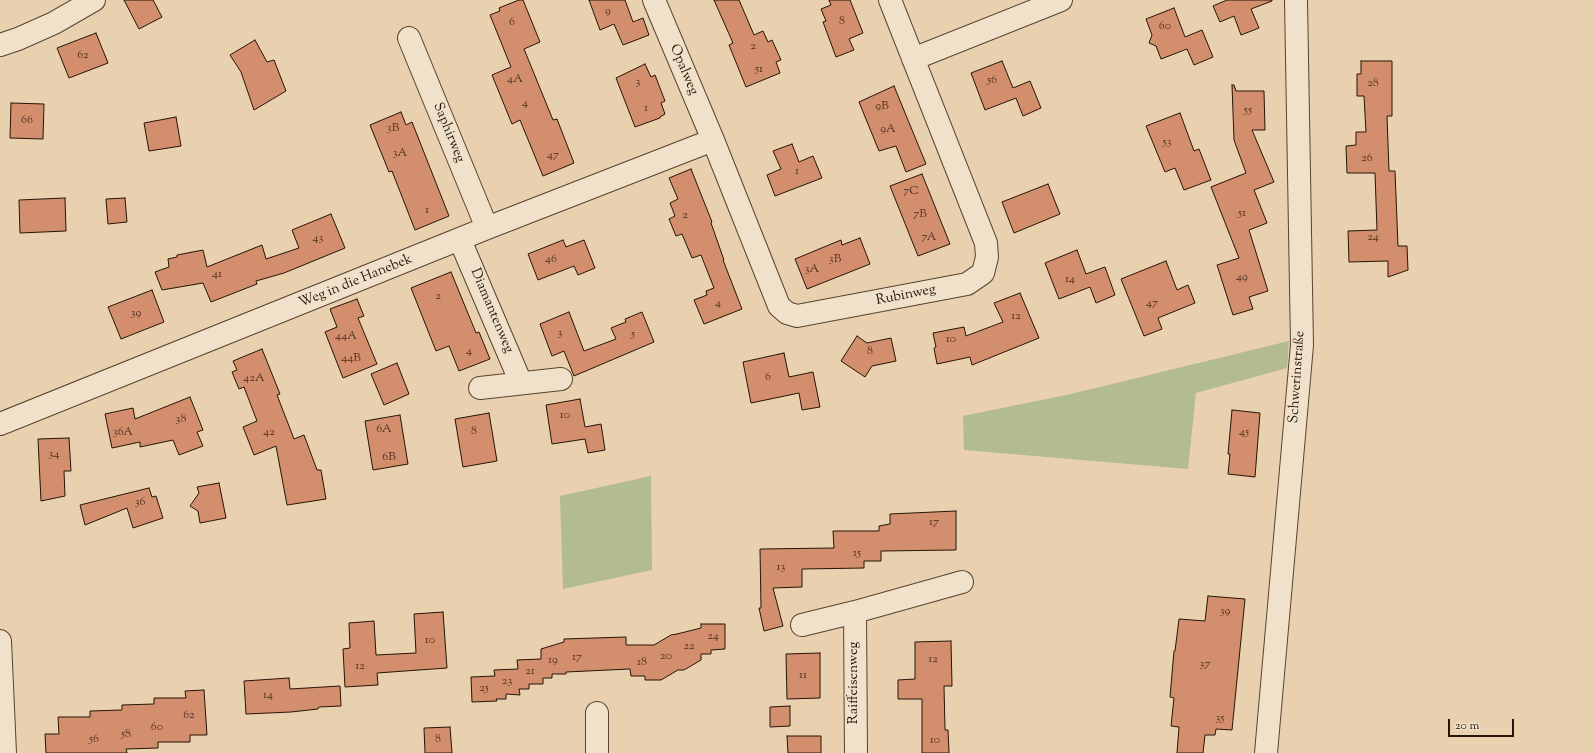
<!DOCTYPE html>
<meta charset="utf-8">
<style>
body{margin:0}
#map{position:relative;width:1594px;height:753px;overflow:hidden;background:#e9d0ae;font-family:"Sorts Mill Goudy",serif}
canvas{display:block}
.scale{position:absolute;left:1448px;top:719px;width:66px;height:18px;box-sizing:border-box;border:2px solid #241507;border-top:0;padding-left:5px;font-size:12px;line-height:14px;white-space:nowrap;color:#241507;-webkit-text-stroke:3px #f1e0ca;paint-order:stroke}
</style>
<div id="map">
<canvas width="1594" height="753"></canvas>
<div class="scale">20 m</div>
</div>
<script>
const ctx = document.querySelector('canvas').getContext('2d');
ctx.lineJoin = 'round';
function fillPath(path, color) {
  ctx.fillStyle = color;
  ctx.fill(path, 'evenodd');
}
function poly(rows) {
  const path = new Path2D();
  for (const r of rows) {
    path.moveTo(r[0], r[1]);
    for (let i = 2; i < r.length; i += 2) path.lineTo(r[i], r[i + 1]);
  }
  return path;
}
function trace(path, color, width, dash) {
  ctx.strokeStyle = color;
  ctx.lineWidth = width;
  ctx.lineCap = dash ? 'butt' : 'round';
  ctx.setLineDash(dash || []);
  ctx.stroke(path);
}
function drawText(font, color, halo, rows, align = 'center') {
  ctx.font = font + ' "Sorts Mill Goudy",serif';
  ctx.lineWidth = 3;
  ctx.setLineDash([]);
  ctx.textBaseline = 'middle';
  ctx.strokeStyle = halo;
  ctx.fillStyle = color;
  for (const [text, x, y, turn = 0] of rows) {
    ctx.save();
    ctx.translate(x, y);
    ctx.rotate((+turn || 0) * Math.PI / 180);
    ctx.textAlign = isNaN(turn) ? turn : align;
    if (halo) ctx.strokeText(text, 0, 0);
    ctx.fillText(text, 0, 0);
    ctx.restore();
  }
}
fillPath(poly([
 [1289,341,1287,368,1196,393,1188,469,964,450,963,416,1071,394],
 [651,476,652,570,563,589,560,496]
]), '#b2bc8e');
const building = poly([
 [124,0,153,0,162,17,139,29,124,0],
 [519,0,523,0,540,42,524,49,553,120,557,119,574,163,543,176,520,120,512,124,492,75,511,67,490,15,500,11,499,8,519,0],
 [589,0,625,0,633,22,643,18,649,35,623,45,614,24,600,30,589,0],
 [714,0,739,0,754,35,763,31,768,42,772,40,781,60,776,62,780,73,746,87,729,45,733,43,714,0],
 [829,0,850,0,863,33,849,39,854,50,836,57,823,22,826,21,821,9,831,5,829,0],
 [1227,0,1272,0,1272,1,1251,9,1259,28,1241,35,1234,16,1220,22,1213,6,1227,0],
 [1174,8,1185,37,1202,30,1213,57,1194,65,1187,49,1161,59,1156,46,1149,43,1152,35,1146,19,1174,8],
 [96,33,108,63,69,78,57,48,96,33],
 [255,40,267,62,274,60,286,91,254,110,241,72,230,55,255,40],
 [1002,61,1013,88,1030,81,1041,108,1023,116,1016,98,985,110,971,73,1002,61],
 [1361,61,1392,61,1392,116,1387,116,1389,171,1395,171,1398,246,1407,246,1408,270,1388,277,1388,261,1349,262,1348,231,1377,230,1375,173,1347,173,1346,146,1356,145,1356,132,1366,132,1364,96,1357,96,1357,74,1361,74,1361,61],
 [645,64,651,77,655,75,665,101,661,103,665,114,660,117,660,118,635,127,616,78,645,64],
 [1232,85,1234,85,1236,91,1264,91,1265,130,1252,130,1274,182,1254,190,1267,223,1249,230,1268,291,1249,297,1253,309,1233,315,1217,265,1239,258,1211,187,1246,173,1234,140,1232,85],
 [894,86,926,164,906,172,896,146,879,151,859,102,894,86],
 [11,103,44,104,43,139,10,138,11,103],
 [401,112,406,125,412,122,449,216,415,230,392,171,389,172,370,125,401,112],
 [1180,113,1194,151,1199,149,1211,180,1184,190,1175,168,1165,172,1146,126,1180,113],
 [176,117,181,146,149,151,144,123,176,117],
 [792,144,799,162,813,156,822,178,775,196,767,175,781,169,773,151,792,144],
 [691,169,712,222,711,223,724,260,723,260,742,309,704,324,694,300,707,295,706,291,714,288,701,255,692,258,682,234,676,236,669,219,675,216,670,203,678,199,669,178,691,169],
 [922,174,950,244,918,256,890,186,922,174],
 [1048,184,1060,214,1014,233,1002,202,1048,184],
 [65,198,66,231,20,233,19,200,65,198],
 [125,198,127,222,108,224,106,199,125,198],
 [331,214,345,248,284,273,256,281,257,284,211,302,203,283,162,290,155,272,169,267,168,259,177,257,177,255,203,250,207,267,262,245,266,259,299,248,292,230,331,214],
 [860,238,870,264,807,289,795,259,841,240,842,245,860,238],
 [563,240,566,247,584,240,595,268,578,275,574,266,538,280,528,254,563,240],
 [1077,250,1086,274,1105,267,1115,295,1096,303,1090,287,1059,299,1045,263,1077,250],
 [1166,261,1177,290,1188,285,1195,303,1158,318,1162,329,1144,336,1121,279,1166,261],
 [451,272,476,333,479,332,490,359,459,371,449,346,436,351,411,288,451,272],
 [152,290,164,322,121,339,108,307,152,290],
 [1020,293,1039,338,972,365,970,357,937,364,934,348,936,347,933,333,964,327,966,336,1003,322,994,303,1020,293],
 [357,299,364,316,358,318,377,364,343,378,325,332,337,327,330,309,357,299],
 [569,312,584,351,616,339,611,328,626,322,625,319,642,312,654,342,574,376,564,351,552,356,540,324,569,312],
 [857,336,867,343,891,338,896,361,872,366,865,377,841,361,857,336],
 [262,349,280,394,277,395,294,439,304,435,317,470,321,470,326,499,287,505,276,446,254,455,243,427,257,421,244,387,239,389,232,372,237,370,233,361,262,349],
 [784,353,789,377,813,372,820,407,802,410,799,393,751,403,743,362,784,353],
 [397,363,409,394,384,405,371,374,397,363],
 [190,397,203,430,197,432,203,446,179,455,173,440,140,447,140,442,112,448,105,414,133,408,135,419,190,397],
 [580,399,585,427,601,424,605,450,588,453,585,439,552,444,546,405,580,399],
 [1232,410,1260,413,1255,477,1228,474,1230,454,1228,454,1232,410],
 [489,413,497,461,463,467,455,419,489,413],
 [400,415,408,464,373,470,365,421,400,415],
 [69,438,71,471,64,471,65,496,41,501,38,439,69,438],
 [219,483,226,518,200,523,198,511,190,506,199,493,197,487,219,483],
 [149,488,152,497,156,496,163,518,133,528,127,508,85,525,80,505,149,488],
 [956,511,956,550,881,551,881,561,864,561,864,568,802,569,802,587,773,588,783,626,764,631,759,608,761,608,760,549,834,548,833,531,879,531,879,526,890,524,890,514,956,511],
 [1208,596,1245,599,1232,730,1216,729,1215,735,1205,735,1203,753,1177,753,1179,727,1171,726,1174,698,1170,697,1174,651,1175,651,1179,619,1205,621,1208,596],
 [443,612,447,668,377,673,378,685,345,687,343,649,350,648,349,623,374,621,376,655,416,653,414,614,443,612],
 [701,624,725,624,725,649,711,650,711,654,701,654,701,660,684,670,678,670,661,680,645,680,645,676,631,676,630,669,566,672,566,674,552,674,552,678,543,678,543,684,529,684,529,689,519,689,520,695,506,694,506,699,496,699,497,701,472,702,471,677,495,676,494,670,518,669,517,660,541,659,541,649,564,642,564,639,626,637,626,645,654,645,671,635,677,634,701,628,701,624],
 [951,641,952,686,944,686,945,730,948,730,949,753,922,753,922,699,898,699,898,680,915,679,915,642,951,641],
 [820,653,820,698,787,699,786,654,820,653],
 [289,678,290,689,340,686,341,706,319,707,318,709,291,712,246,714,244,681,289,678],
 [204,690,207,735,190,735,190,742,158,742,158,748,126,749,127,753,46,753,45,734,59,734,58,717,90,717,90,711,122,710,122,705,154,704,154,698,186,698,185,691,204,690],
 [790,706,790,726,770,727,770,707,790,706],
 [450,727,452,753,425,753,424,728,450,727],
 [787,736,821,736,821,753,788,753,787,736]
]);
fillPath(building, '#d38e6e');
trace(building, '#241507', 1);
const minor = poly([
 [654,0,713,140,779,306,787,313,797,316,967,284,983,273,987,257,986,243,890,0],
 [409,38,487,228],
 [0,45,18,39,54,23,94,0],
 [913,59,1061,0],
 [460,240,521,383],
 [480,388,561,379],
 [0,424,487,228,713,140],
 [802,625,855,612],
 [0,641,5,753],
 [597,713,597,753],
 [856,753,855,612,962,582],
 [1266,753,1302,345,1296,0]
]);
trace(minor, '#554431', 24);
trace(minor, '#f1e0ca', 22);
drawText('12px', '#503321', null, [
 ["9",608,12],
 ["8",842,22],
 ["6",512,23],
 ["60",1165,27],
 ["2",753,47],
 ["62",83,56],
 ["51",759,70],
 ["4A",515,80],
 ["56",992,81],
 ["3",638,83],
 ["28",1373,84],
 ["4",525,104],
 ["9B",882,107],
 ["1",646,109],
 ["55",1248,111],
 ["66",27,121],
 ["3B",393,129],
 ["9A",888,130],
 ["53",1167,143],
 ["3A",400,154],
 ["47",553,156],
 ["26",1367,159],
 ["1",797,172],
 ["7C",911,192],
 ["1",427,211],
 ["51",1242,214],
 ["7B",920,215],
 ["2",685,216],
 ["7A",929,238],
 ["24",1373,238],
 ["43",318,239],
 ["46",551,260],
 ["3B",835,260],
 ["3A",812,270],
 ["41",217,275],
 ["49",1242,278],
 ["14",1070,280],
 ["2",438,297],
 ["4",718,304],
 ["47",1152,304],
 ["39",136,314],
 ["12",1016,317],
 ["3",560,334],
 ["5",633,335],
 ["44A",346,337],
 ["10",951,340],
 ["4",469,352],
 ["8",870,352],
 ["44B",351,359],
 ["6",768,378],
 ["42A",254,379],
 ["10",565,416],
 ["38",181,420],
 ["6A",384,430],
 ["8",474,432],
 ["36A",123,433],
 ["42",269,433],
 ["45",1244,433],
 ["34",54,455],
 ["6B",389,458],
 ["36",140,503],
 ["17",934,523],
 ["15",857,554],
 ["13",781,568],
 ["39",1225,612],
 ["24",713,637],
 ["10",430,641],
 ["22",689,647],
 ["20",666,657],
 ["17",577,658],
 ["12",933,660],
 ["19",553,661],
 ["18",642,663],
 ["37",1205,665],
 ["12",360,667],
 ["21",530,672],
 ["11",803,676],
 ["23",507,682],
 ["25",484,689],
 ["14",268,696],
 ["62",189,716],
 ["35",1220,719],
 ["60",157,728],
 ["58",126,735],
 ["56",94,740],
 ["8",438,740],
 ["10",935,741]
]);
drawText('14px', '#241507', '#f1e0ca', [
 ["Opalweg",683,70,67],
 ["Saphirweg",448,133,68],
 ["Weg in die Hanebek",356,282,-22],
 ["Rubinweg",906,296,-11],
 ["Diamantenweg",491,311,67],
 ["Schwerinstraße",1298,377,-86],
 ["Raiffeisenweg",855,683,-90]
]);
</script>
